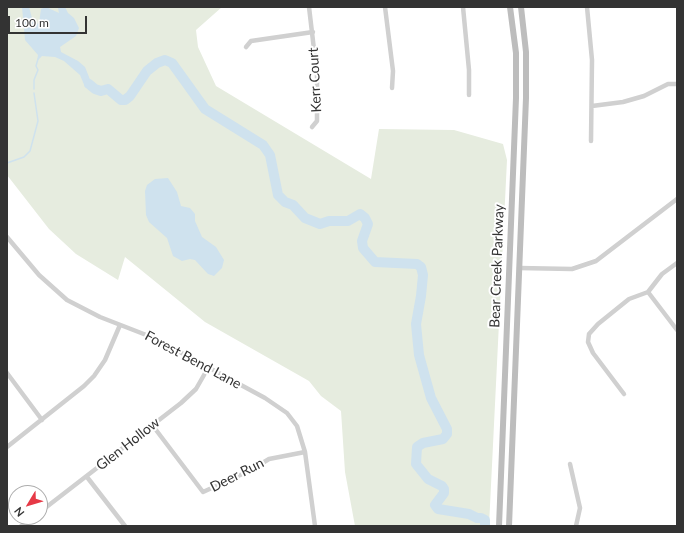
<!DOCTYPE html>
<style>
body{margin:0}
#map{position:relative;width:684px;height:533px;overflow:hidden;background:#fff;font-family:Lato,sans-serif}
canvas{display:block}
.frame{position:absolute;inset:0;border:8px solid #333;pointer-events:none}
.north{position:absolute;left:8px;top:485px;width:40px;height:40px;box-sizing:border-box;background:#fff;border:1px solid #adadad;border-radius:50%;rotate:232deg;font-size:11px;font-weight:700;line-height:16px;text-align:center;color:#333}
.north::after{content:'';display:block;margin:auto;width:14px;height:18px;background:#e63946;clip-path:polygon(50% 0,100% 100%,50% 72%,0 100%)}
.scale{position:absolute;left:8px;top:16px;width:79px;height:18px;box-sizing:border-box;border:2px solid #333;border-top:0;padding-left:5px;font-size:12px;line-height:14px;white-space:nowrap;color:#333;-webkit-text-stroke:3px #fff;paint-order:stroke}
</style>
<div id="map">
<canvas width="684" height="533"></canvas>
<div class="frame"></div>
<div class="north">N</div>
<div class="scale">100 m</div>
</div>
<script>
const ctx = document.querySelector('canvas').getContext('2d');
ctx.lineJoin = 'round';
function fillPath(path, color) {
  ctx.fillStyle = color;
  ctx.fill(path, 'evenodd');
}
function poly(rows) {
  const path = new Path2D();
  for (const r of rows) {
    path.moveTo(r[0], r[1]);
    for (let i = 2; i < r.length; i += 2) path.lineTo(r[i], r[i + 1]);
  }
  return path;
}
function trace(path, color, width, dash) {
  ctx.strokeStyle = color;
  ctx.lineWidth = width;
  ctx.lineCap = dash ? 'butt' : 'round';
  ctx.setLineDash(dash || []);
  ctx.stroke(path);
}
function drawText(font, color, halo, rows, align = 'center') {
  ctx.font = font + ' Lato,sans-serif';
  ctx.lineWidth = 4;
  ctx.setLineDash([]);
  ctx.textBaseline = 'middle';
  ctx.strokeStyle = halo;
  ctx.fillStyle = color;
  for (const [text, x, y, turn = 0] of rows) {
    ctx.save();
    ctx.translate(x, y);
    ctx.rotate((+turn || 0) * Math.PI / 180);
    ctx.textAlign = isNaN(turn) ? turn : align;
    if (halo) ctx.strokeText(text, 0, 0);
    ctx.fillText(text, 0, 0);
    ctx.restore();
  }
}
fillPath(poly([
 [7,7,222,7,196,30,198,47,216,86,371,179,379,129,454,130,503,144,507,160,489,526,355,526,345,472,341,411,321,396,309,381,205,322,125,257,118,280,76,254,49,229,7,175]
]), '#e6ecdf');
fillPath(poly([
 [22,7,29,7,32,18,36,24,39,23,41,9,46,7,59,13,58,8,65,7,68,13,74,18,79,28,76,36,60,47,61,52,78,61,85,67,91,82,99,91,96,94,85,87,80,75,64,61,55,57,42,56,37,61,38,55,25,40],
 [168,178,177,192,181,206,190,208,195,214,195,221,202,237,216,247,224,260,222,268,214,276,208,274,195,260,190,259,182,261,173,256,167,238,149,222,146,215,145,191,147,185,155,179]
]), '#cfe2ee');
trace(poly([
 [34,89,34,80,38,70,36,66,38,59],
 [7,163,24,157,30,151,38,121,34,93]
]), '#cfe2ee', 1.5);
trace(poly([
 [89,84,95,89,101,91,108,89,121,100,125,100,130,96,147,71,157,63,165,60,172,63,205,109,263,145,270,155,278,195,285,202,293,205,305,218,320,224,329,221,348,221,360,214,365,218,368,224,362,241,363,248,375,262,417,264,421,267,423,275,421,296,416,324,419,355,431,398,447,429,447,434,443,439,423,443,417,447,416,464,428,479,442,486,444,489,444,493,435,505,438,509,469,514,477,518,481,518,485,520,485,526]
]), '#cfe2ee', 10);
trace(poly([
 [309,7,317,75,317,121,312,127],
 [385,7,393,71,392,88],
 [463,7,469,70,469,95],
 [587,7,592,60,591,141],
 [246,47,251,41,313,32],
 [592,106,623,102,644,96,668,84,677,84],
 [7,237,39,275,67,300,100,317,154,338,265,398,287,413,297,426,305,452,315,526],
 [519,268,572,269,596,261,677,199],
 [648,292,677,330],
 [7,373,42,420],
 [624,394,593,353,588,342,589,334,598,324,629,299,648,292,662,274,677,263],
 [153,426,203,492,251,470,269,459,305,452],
 [7,447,84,386,94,376,105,360,120,325],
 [570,464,580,508,576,526],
 [87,477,125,526],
 [40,512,181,403,196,389,208,368],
 [21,526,33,517]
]), '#d0d0d0', 4.5);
trace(poly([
 [499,526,516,98,516,53,510,7],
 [509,526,526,98,526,52,521,7]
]), '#bdbdbd', 6);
drawText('14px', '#333', '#fff', [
 ["Kerr Court",315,80,-93],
 ["Bear Creek Parkway",497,266,-88],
 ["Forest Bend Lane",193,360,28],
 ["Glen Hollow",128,444,-38],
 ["Deer Run",237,475,-27]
]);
</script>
